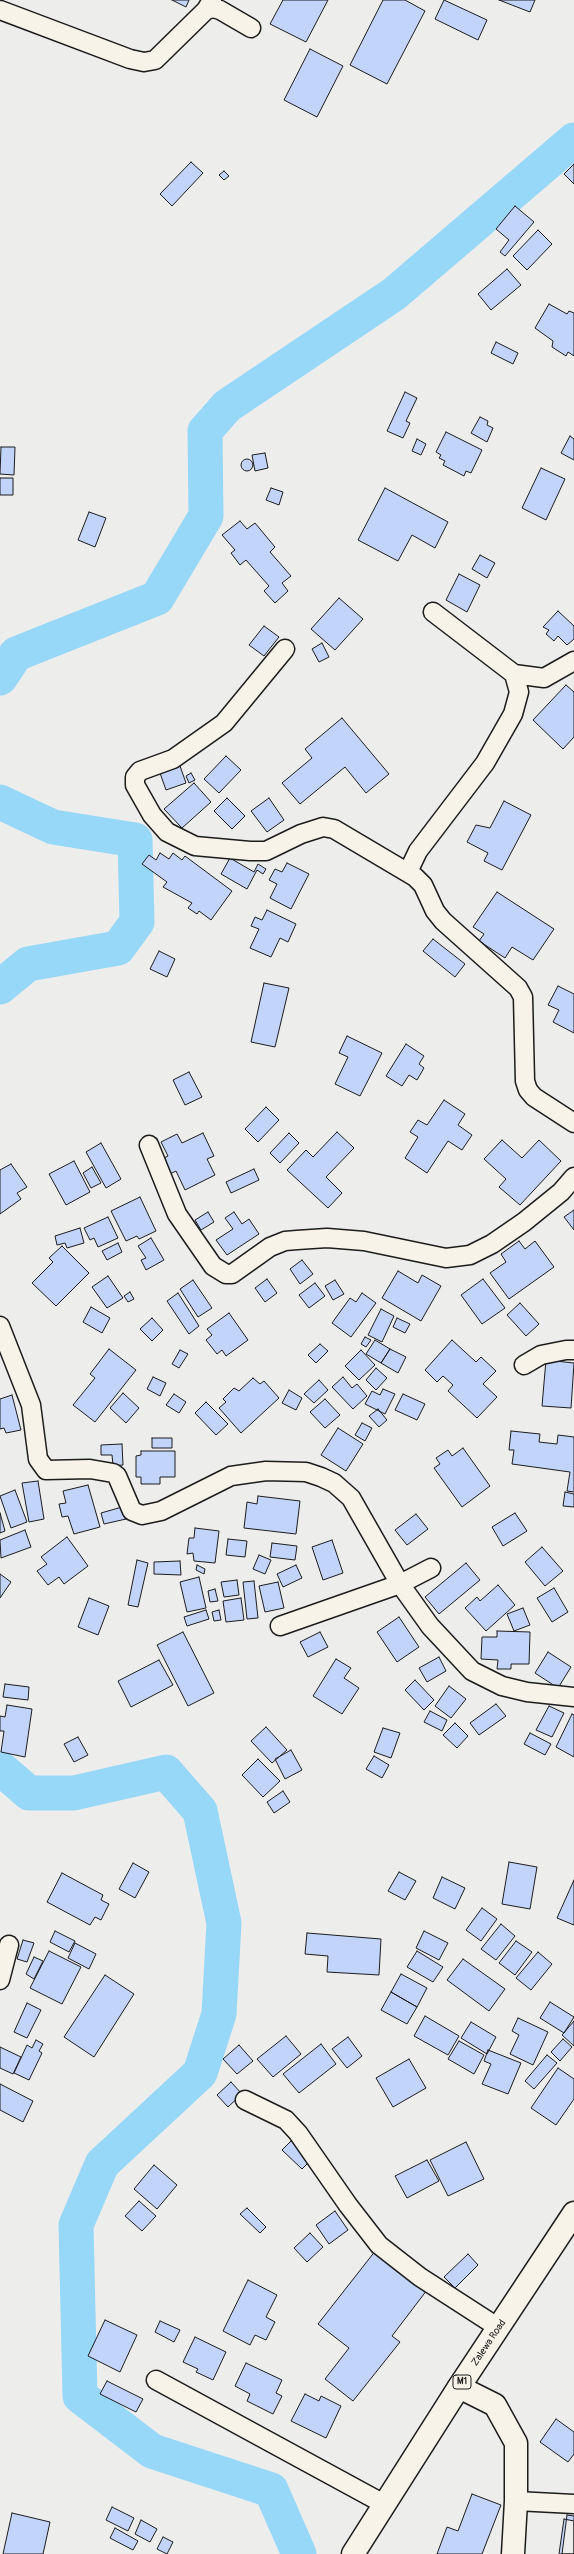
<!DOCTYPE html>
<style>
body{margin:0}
canvas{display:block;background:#ededec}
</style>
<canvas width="574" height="2554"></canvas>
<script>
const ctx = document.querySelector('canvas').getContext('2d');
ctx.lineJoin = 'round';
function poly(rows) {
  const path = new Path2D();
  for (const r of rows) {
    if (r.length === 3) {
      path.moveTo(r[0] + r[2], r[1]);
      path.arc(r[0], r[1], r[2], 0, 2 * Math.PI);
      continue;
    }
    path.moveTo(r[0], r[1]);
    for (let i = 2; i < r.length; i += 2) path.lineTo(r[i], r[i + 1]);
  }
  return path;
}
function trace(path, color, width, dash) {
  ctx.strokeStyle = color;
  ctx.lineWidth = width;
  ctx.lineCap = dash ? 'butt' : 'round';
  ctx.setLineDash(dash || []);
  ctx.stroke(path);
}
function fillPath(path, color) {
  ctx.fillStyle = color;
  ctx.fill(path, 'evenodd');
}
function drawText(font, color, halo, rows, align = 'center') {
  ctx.font = font + ' Pangolin,sans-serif';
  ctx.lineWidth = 4;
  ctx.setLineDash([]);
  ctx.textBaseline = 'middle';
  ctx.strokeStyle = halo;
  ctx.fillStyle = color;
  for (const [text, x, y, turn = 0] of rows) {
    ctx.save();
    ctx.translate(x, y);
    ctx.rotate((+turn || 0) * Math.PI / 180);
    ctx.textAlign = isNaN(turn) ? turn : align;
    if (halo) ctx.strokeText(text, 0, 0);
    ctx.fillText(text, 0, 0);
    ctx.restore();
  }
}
trace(poly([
 [0,678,16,654,157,598,206,516,205,431,227,406,394,294,574,140],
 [0,802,53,827,135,840,137,922,118,948,28,964,0,987],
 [0,1768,29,1793,74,1793,166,1772,200,1811,224,1923,219,2014,200,2073,102,2164,76,2225,80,2396,152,2451,271,2490,299,2554]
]), '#97d8f8', 35);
const building = poly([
 [172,0,189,0,186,7,172,0],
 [283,0,328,0,306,42,270,24,283,0],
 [383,0,405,0,425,11,387,84,350,65,383,0],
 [444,0,487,20,478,40,435,19,444,0],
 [499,0,535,0,530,12,499,0],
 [310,49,343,66,317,117,284,100,310,49],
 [191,162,203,173,172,206,160,194,191,162],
 [574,164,574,184,564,174,574,164],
 [224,171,229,176,224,180,219,175,224,171],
 [515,206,534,222,505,256,500,252,509,240,496,229,515,206],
 [538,230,552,244,527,270,513,256,538,230],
 [507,269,521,285,491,310,478,294,507,269],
 [549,304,567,314,569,311,574,313,574,356,568,352,566,356,552,347,553,341,535,328,549,304],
 [496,342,518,353,513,364,491,353,496,342],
 [405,392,417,398,406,421,410,423,403,438,387,431,405,392],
 [480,417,488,421,487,425,493,428,487,442,471,433,480,417],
 [446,432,482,450,471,473,466,471,464,476,443,465,445,461,439,458,441,455,436,452,446,432],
 [570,436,574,439,574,460,561,453,570,436],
 [417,439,426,444,421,455,412,451,417,439],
 [1,447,15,447,14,475,0,474,1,447],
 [265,453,268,468,255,471,252,455,265,453],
 [247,465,6],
 [541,468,565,479,546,520,522,508,541,468],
 [0,478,13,478,13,495,0,495,0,478],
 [271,488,283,492,279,505,266,500,271,488],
 [385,488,448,522,435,548,412,535,398,561,358,540,385,488],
 [89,512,106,518,95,547,78,540,89,512],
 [240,521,247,529,255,523,275,547,270,552,291,576,282,583,288,591,275,603,264,591,269,586,246,560,240,565,231,553,235,550,222,535,240,521],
 [480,555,495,563,487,578,472,569,480,555],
 [459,574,480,585,467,612,446,600,459,574],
 [339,598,363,619,335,650,311,629,339,598],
 [558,611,574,626,574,639,567,645,558,636,554,641,546,634,549,630,543,627,558,611],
 [264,626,279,637,264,656,249,645,264,626],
 [322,643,329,657,319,662,312,649,322,643],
 [566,685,574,692,574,737,563,749,533,720,566,685],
 [342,718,389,774,366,793,345,767,300,804,282,783,312,758,305,749,342,718],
 [226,756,241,770,219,793,204,779,226,756],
 [180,766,186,783,166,790,160,773,180,766],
 [191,773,195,780,189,783,186,776,191,773],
 [194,783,211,802,182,828,164,809,194,783],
 [227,798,245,816,232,829,214,811,227,798],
 [269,798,284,820,267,832,251,811,269,798],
 [504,801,531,815,502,870,484,861,488,853,467,842,476,825,490,828,504,801],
 [160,853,169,859,173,853,182,860,185,856,232,891,211,920,199,911,197,914,188,908,192,903,163,887,167,882,142,864,149,855,156,860,160,853],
 [230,858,254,872,258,864,266,869,263,874,257,870,247,889,221,874,230,858],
 [287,863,309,874,291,909,270,898,277,884,269,880,275,869,282,872,287,863],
 [497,892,554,929,533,960,512,947,505,958,479,941,484,934,473,927,497,892],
 [267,910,296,924,288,942,280,938,271,957,250,948,259,929,251,926,255,917,262,920,267,910],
 [433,939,465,964,455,977,423,951,433,939],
 [159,951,175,959,167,977,150,969,159,951],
 [264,983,289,988,275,1047,251,1042,264,983],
 [558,986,574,994,574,1033,553,1022,559,1010,548,1005,558,986],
 [347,1036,382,1053,360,1096,335,1084,348,1057,339,1053,347,1036],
 [406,1044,424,1056,419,1064,424,1068,417,1080,409,1075,402,1086,386,1076,406,1044],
 [189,1072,202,1097,185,1105,173,1080,189,1072],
 [444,1100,465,1114,458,1125,472,1135,462,1150,448,1141,427,1173,405,1158,418,1137,410,1132,418,1120,427,1125,444,1100],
 [266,1107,279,1120,258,1142,245,1129,266,1107],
 [337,1132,354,1148,326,1177,342,1193,328,1208,287,1170,306,1150,313,1157,337,1132],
 [203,1133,214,1156,207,1159,215,1175,185,1190,176,1171,170,1174,162,1159,168,1156,161,1142,177,1134,182,1143,203,1133],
 [289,1133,299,1143,280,1163,270,1153,289,1133],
 [502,1140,522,1158,539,1140,561,1161,520,1205,499,1187,506,1179,484,1159,502,1140],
 [101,1143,121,1179,106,1188,86,1152,101,1143],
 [74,1161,90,1192,66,1205,49,1174,74,1161],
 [11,1164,27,1187,17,1193,21,1199,0,1214,0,1170,11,1164],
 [92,1167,101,1183,91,1188,83,1173,92,1167],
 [254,1169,259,1180,231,1193,226,1182,254,1169],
 [140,1197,156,1231,139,1239,137,1236,126,1241,111,1211,140,1197],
 [574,1210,574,1230,564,1217,574,1210],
 [208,1212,214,1222,201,1230,195,1220,208,1212],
 [234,1212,242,1224,249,1219,259,1234,227,1255,216,1240,233,1229,225,1218,234,1212],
 [108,1217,118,1238,98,1247,94,1238,90,1240,84,1228,108,1217],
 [80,1228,84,1243,67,1248,65,1243,57,1245,55,1236,80,1228],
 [151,1238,164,1260,146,1270,141,1260,146,1258,138,1246,151,1238],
 [519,1241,525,1249,535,1241,554,1267,509,1299,490,1273,506,1262,501,1254,519,1241],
 [118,1243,122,1252,107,1260,102,1251,118,1243],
 [62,1246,89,1273,56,1306,32,1283,53,1262,49,1258,62,1246],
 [302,1260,313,1274,300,1284,290,1269,302,1260],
 [398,1271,418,1283,422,1275,441,1286,421,1321,382,1298,398,1271],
 [108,1276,123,1298,107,1308,92,1287,108,1276],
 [267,1279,277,1293,265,1302,255,1288,267,1279],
 [483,1279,505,1308,482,1324,461,1295,483,1279],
 [193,1280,212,1308,198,1317,180,1289,193,1280],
 [335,1280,344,1294,333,1300,325,1286,335,1280],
 [315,1283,325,1296,309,1308,299,1295,315,1283],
 [130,1292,134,1299,128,1302,124,1296,130,1292],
 [178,1293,199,1326,189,1334,167,1301,178,1293],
 [362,1293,376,1303,351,1337,332,1323,350,1298,356,1302,362,1293],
 [520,1303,539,1324,526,1336,507,1315,520,1303],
 [91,1307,110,1318,102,1333,83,1322,91,1307],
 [381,1309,394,1316,382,1342,368,1335,381,1309],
 [229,1313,248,1340,226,1356,222,1350,217,1354,206,1340,212,1335,207,1329,229,1313],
 [152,1318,163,1330,152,1341,140,1329,152,1318],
 [397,1318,410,1324,405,1333,393,1327,397,1318],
 [365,1337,371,1340,366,1347,361,1344,365,1337],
 [375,1340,390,1349,381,1363,366,1354,375,1340],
 [452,1340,476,1362,481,1357,496,1371,483,1384,497,1397,477,1418,448,1391,453,1385,443,1376,437,1382,425,1370,452,1340],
 [320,1344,328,1351,316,1363,308,1355,320,1344],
 [109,1349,136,1370,95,1422,73,1405,95,1378,90,1374,109,1349],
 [390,1349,406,1357,398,1373,381,1363,390,1349],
 [180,1350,188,1354,179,1368,172,1364,180,1350],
 [361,1350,375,1365,359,1380,345,1366,361,1350],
 [546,1360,574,1363,571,1408,542,1406,546,1360],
 [376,1368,387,1378,376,1390,366,1380,376,1368],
 [153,1377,166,1383,160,1396,147,1389,153,1377],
 [343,1377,352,1388,357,1384,367,1396,353,1409,332,1387,343,1377],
 [253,1378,260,1384,264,1381,279,1398,241,1433,219,1408,226,1402,223,1399,234,1388,239,1391,253,1378],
 [319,1380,328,1390,314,1403,304,1394,319,1380],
 [383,1389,395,1394,385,1414,365,1404,372,1391,380,1395,383,1389],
 [289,1390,302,1398,296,1410,282,1403,289,1390],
 [123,1393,139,1408,126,1423,110,1408,123,1393],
 [174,1394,186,1402,179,1413,166,1405,174,1394],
 [403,1394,425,1404,417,1420,395,1410,403,1394],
 [12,1395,21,1430,6,1433,4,1428,0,1429,0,1399,12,1395],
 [325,1399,340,1415,325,1428,310,1412,325,1399],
 [206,1402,228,1424,216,1435,195,1413,206,1402],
 [378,1409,387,1420,379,1427,369,1416,378,1409],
 [362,1423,372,1428,365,1441,355,1435,362,1423],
 [338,1428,363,1444,346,1471,321,1455,338,1428],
 [511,1431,540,1434,539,1442,557,1444,558,1435,574,1437,574,1492,567,1491,570,1472,512,1464,514,1450,509,1450,511,1431],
 [152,1438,172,1438,172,1448,152,1448,152,1438],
 [122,1444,123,1465,113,1466,112,1455,101,1455,101,1445,122,1444],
 [463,1448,490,1486,462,1507,434,1468,440,1464,436,1458,448,1450,452,1456,463,1448],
 [141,1451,175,1451,175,1477,160,1477,160,1484,141,1484,141,1477,136,1477,136,1456,141,1455,141,1451],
 [38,1481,44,1519,29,1522,22,1483,38,1481],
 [88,1485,100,1527,74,1534,68,1516,62,1517,59,1504,66,1503,63,1491,88,1485],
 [15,1490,27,1522,11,1528,0,1496,15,1490],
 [565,1492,574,1494,574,1507,563,1506,565,1492],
 [258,1496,300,1501,296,1534,244,1528,247,1502,257,1504,258,1496],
 [122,1507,126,1519,104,1524,101,1513,122,1507],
 [0,1513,5,1531,0,1533,0,1513],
 [515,1513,527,1531,503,1546,492,1527,515,1513],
 [416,1514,428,1529,407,1545,395,1530,416,1514],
 [195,1528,219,1531,215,1563,194,1561,193,1553,187,1554,189,1538,194,1538,195,1528],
 [25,1530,31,1547,1,1558,0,1540,25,1530],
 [67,1537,88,1566,64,1584,59,1577,48,1585,37,1571,47,1564,41,1557,67,1537],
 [228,1539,247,1541,245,1557,226,1555,228,1539],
 [332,1540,343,1573,323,1580,312,1547,332,1540],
 [272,1543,297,1546,295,1560,270,1557,272,1543],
 [542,1547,563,1571,545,1586,525,1562,542,1547],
 [259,1555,271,1560,265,1574,253,1569,259,1555],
 [137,1560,148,1563,138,1607,128,1605,137,1560],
 [180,1561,181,1575,154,1574,154,1562,180,1561],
 [466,1563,480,1580,439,1614,425,1597,466,1563],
 [197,1565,205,1569,204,1574,196,1570,197,1565],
 [296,1565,302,1578,283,1587,277,1574,296,1565],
 [0,1574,11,1582,0,1598,0,1574],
 [199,1577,206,1608,187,1612,180,1582,199,1577],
 [237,1580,239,1595,224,1597,221,1582,237,1580],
 [254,1581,258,1618,247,1619,243,1582,254,1581],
 [278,1582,284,1608,265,1612,259,1586,278,1582],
 [498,1585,515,1605,486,1631,465,1608,477,1597,480,1601,498,1585],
 [554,1588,568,1612,552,1622,537,1598,554,1588],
 [215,1589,218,1601,210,1602,208,1591,215,1589],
 [89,1598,109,1606,98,1635,78,1627,89,1598],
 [241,1598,244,1620,226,1622,223,1601,241,1598],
 [523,1608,530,1625,514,1631,507,1614,523,1608],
 [206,1610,209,1619,187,1626,184,1617,206,1610],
 [219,1610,221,1620,214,1621,212,1612,219,1610],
 [399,1617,419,1647,397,1662,377,1632,399,1617],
 [497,1631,530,1632,529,1664,511,1664,511,1669,497,1669,498,1660,481,1659,482,1637,497,1637,497,1631],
 [183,1632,214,1693,188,1706,157,1645,183,1632],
 [320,1632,328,1647,308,1657,300,1642,320,1632],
 [548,1652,571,1667,558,1688,535,1673,548,1652],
 [439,1657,446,1671,427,1682,419,1668,439,1657],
 [336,1659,351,1668,344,1678,359,1688,342,1714,313,1696,336,1659],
 [159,1660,173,1685,131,1707,118,1681,159,1660],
 [415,1680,434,1700,424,1710,405,1690,415,1680],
 [5,1684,29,1687,28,1700,3,1697,5,1684],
 [449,1686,466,1699,451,1718,435,1706,449,1686],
 [496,1704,506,1716,479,1735,470,1723,496,1704],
 [7,1705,32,1709,25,1757,1,1752,4,1731,0,1731,0,1716,5,1717,7,1705],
 [549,1706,564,1713,552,1737,536,1730,549,1706],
 [430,1711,447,1720,442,1731,424,1722,430,1711],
 [572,1714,574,1715,574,1757,556,1747,572,1714],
 [455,1723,468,1736,457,1748,443,1735,455,1723],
 [266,1727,287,1750,272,1763,251,1741,266,1727],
 [383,1728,400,1733,391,1758,374,1752,383,1728],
 [530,1733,551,1744,545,1755,524,1744,530,1733],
 [78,1737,88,1755,74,1762,64,1744,78,1737],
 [291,1750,302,1770,285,1779,275,1759,291,1750],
 [374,1756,389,1765,382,1778,366,1769,374,1756],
 [258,1759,280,1781,263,1797,242,1775,258,1759],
 [283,1791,290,1802,274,1813,267,1802,283,1791],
 [509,1862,537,1867,530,1909,502,1904,509,1862],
 [133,1863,149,1872,135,1898,119,1889,133,1863],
 [399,1872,416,1881,405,1900,388,1891,399,1872],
 [62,1873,103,1895,101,1900,109,1904,101,1920,95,1917,90,1925,47,1902,62,1873],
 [442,1877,465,1888,455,1909,433,1898,442,1877],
 [574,1880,574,1925,557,1918,574,1880],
 [482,1908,497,1919,481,1941,466,1930,482,1908],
 [501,1924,515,1936,496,1960,481,1949,501,1924],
 [55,1931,75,1941,69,1952,50,1942,55,1931],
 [424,1931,448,1943,439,1960,416,1948,424,1931],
 [307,1933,381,1939,379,1975,327,1972,328,1956,305,1954,307,1933],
 [23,1940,34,1943,27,1962,17,1959,23,1940],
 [516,1941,532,1952,515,1975,499,1963,516,1941],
 [75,1943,96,1954,89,1969,68,1958,75,1943],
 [49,1951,81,1967,62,2004,30,1988,49,1951],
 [417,1951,443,1967,433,1982,407,1967,417,1951],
 [538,1952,552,1964,531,1990,516,1978,538,1952],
 [34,1957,43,1961,34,1979,26,1974,34,1957],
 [463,1959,505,1989,489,2011,447,1980,463,1959],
 [401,1974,427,1988,417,2007,391,1992,401,1974],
 [105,1975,134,1994,94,2057,64,2037,105,1975],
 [391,1992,417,2007,407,2024,381,2010,391,1992],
 [550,2002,574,2017,564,2033,540,2018,550,2002],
 [27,2003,41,2010,27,2038,14,2032,27,2003],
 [425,2016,459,2036,448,2055,414,2036,425,2016],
 [518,2018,548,2032,533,2065,510,2054,519,2035,512,2031,518,2018],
 [574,2021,574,2046,562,2035,574,2021],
 [471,2022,496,2037,487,2054,461,2038,471,2022],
 [286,2036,301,2054,273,2077,257,2059,286,2036],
 [348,2037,362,2056,347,2068,332,2049,348,2037],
 [563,2039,572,2047,560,2061,551,2052,563,2039],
 [36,2040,43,2044,39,2051,42,2053,29,2080,14,2073,27,2045,32,2048,36,2040],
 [459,2041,484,2055,474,2074,448,2059,459,2041],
 [321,2044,336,2064,299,2093,283,2074,321,2044],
 [239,2045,253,2061,237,2074,223,2059,239,2045],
 [0,2047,21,2057,13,2074,0,2068,0,2047],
 [488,2050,521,2063,508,2094,482,2084,491,2064,484,2061,488,2050],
 [547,2055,557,2063,534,2089,525,2081,547,2055],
 [409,2059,426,2088,393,2107,376,2078,409,2059],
 [558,2068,574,2079,574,2099,556,2125,531,2108,558,2068],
 [231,2082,242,2094,228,2107,217,2095,231,2082],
 [0,2084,33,2101,23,2122,0,2110,0,2084],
 [291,2141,311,2160,302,2169,282,2150,291,2141],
 [466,2142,484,2179,448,2196,430,2160,466,2142],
 [427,2160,439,2181,407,2198,395,2176,427,2160],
 [154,2165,177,2185,157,2209,134,2189,154,2165],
 [139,2201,156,2216,142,2231,125,2216,139,2201],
 [247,2208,266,2227,260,2233,240,2214,247,2208],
 [335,2211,348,2230,329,2244,316,2225,335,2211],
 [310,2233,323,2247,307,2262,294,2248,310,2233],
 [376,2250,427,2290,392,2336,400,2342,353,2401,325,2379,349,2348,318,2324,376,2250],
 [468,2254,478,2265,455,2288,444,2277,468,2254],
 [248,2280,277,2295,266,2317,275,2322,266,2340,255,2335,250,2345,223,2331,248,2280],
 [105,2320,137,2335,120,2372,88,2356,105,2320],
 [160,2321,180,2330,174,2342,155,2332,160,2321],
 [195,2337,226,2352,213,2380,196,2372,198,2369,183,2362,195,2337],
 [246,2363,282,2380,276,2393,282,2396,273,2414,247,2401,250,2394,235,2386,246,2363],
 [107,2381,143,2399,136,2412,100,2394,107,2381],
 [305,2394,319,2401,321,2396,341,2406,326,2438,291,2421,305,2394],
 [556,2419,574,2432,574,2454,568,2462,540,2442,556,2419],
 [472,2494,501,2505,482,2554,437,2554,447,2527,458,2531,472,2494],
 [112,2507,134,2518,128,2531,106,2520,112,2507],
 [12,2513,50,2522,43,2554,3,2554,12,2513],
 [567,2515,574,2516,574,2554,562,2554,567,2515],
 [564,2519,574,2521,574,2554,559,2554,564,2519],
 [141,2520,157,2529,150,2542,135,2534,141,2520],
 [115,2528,138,2541,133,2550,110,2538,115,2528],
 [163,2537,173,2542,167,2554,157,2549,163,2537]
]);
fillPath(building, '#c3d4fa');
trace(building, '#1c1c1c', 1);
const minor = poly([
 [0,10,130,59,144,62,155,60,206,10,212,0],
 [206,10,213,8,220,10,251,28],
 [285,649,224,723,173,759,140,771,135,777,135,785,152,815,167,832,195,846,250,851,266,851,301,834,323,827,334,829,415,877,423,885,435,911,443,921,518,988,523,997,525,1081,528,1090,534,1097,574,1123],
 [514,674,544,678,574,661],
 [408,872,418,851,485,763,513,714,519,692,514,674,433,612],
 [149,1145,177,1214,213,1266,226,1274,232,1274,270,1247,285,1241,297,1240,327,1238,364,1241,446,1258,470,1255,492,1244,524,1222,561,1192,574,1177],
 [0,1326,31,1405,38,1459,46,1470,90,1469,113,1473,117,1476,132,1511,142,1515,161,1511,231,1476,266,1471,306,1472,321,1477,334,1483,351,1498,400,1584,430,1626,472,1671,502,1686,527,1692,574,1697],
 [524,1365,541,1355,566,1350,574,1350],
 [280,1626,400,1584,431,1568],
 [0,1980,9,1945],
 [245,2100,286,2120,298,2133,348,2205,379,2245,420,2277,499,2328],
 [156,2380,384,2504],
 [516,2501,574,2504]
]);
const tertiary = poly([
 [459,2387,495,2405,516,2443,516,2501,513,2554]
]);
const trunk = poly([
 [353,2554,459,2387,574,2213]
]);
trace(minor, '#1c1c1c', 21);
trace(tertiary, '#1c1c1c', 25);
trace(trunk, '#1c1c1c', 25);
trace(minor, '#f7f3e8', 18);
trace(tertiary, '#f7f3e8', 22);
trace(trunk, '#f7f3e8', 22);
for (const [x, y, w] of [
 [462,2382,18]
]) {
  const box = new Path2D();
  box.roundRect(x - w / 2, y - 7, w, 14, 3);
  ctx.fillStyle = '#f7f3e8';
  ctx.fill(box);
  trace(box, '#1c1c1c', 1);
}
drawText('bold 9px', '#1c1c1c', null, [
 ["M1",462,2382]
]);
drawText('10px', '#1c1c1c', '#f7f3e8', [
 ["Zalewa Road",489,2343,-56]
]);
</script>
